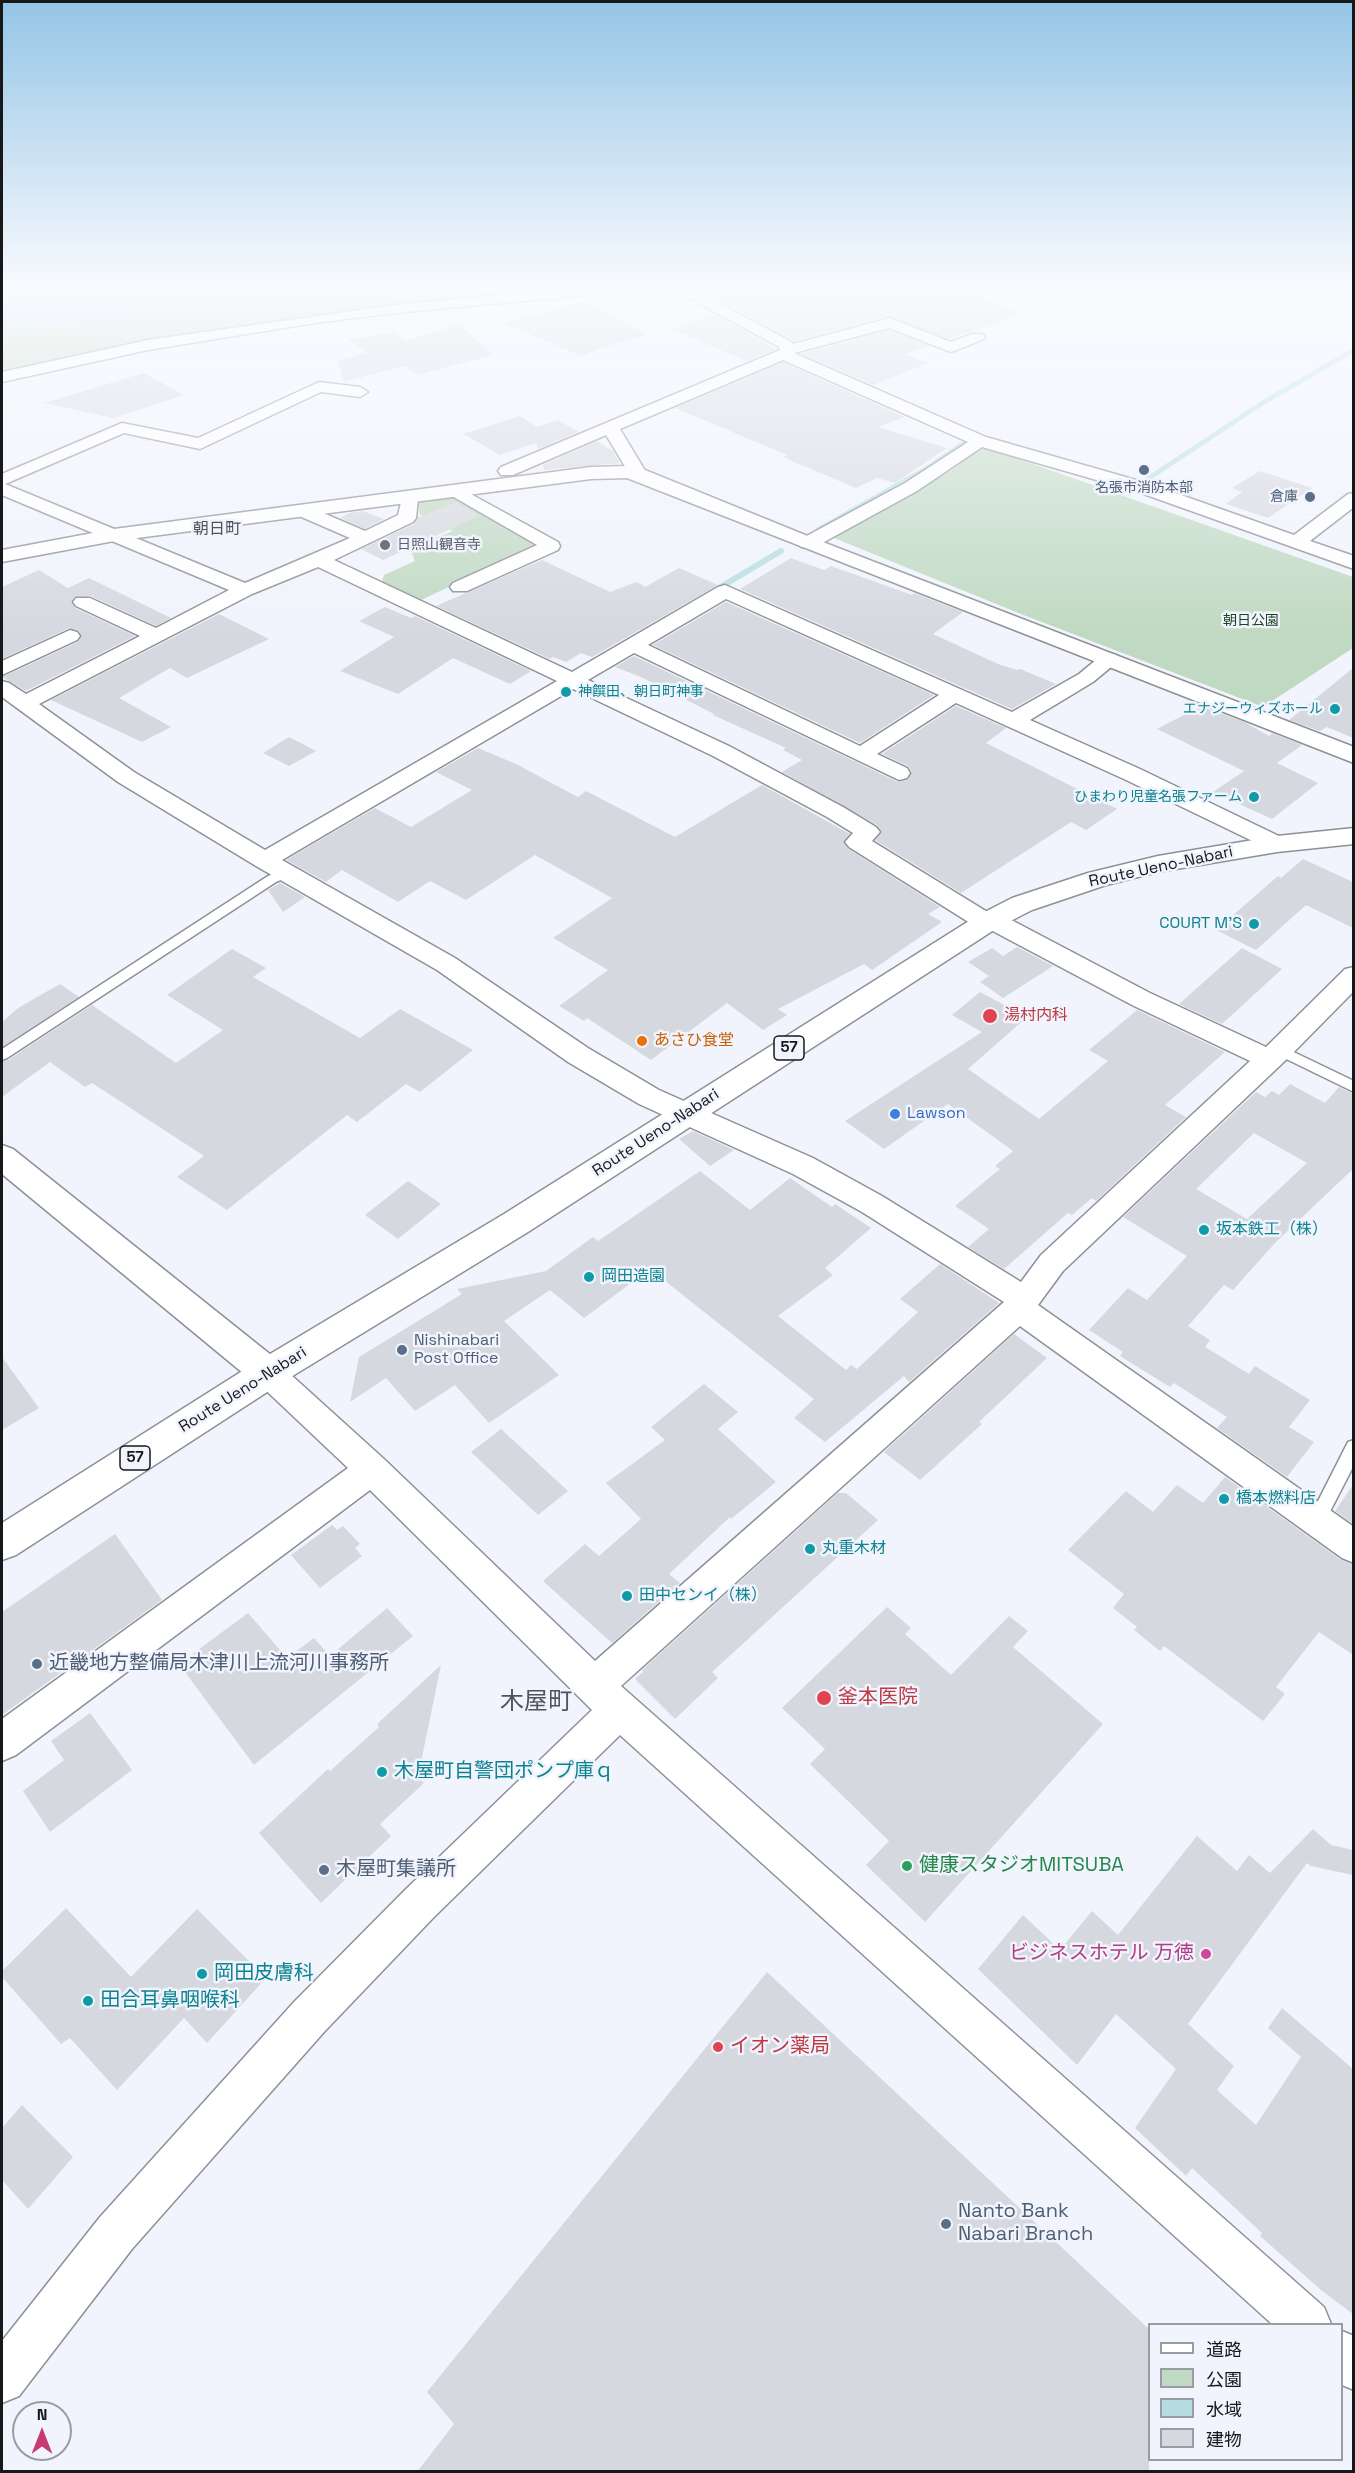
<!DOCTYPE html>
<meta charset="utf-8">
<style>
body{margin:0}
#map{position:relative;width:1355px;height:2473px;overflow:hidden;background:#f1f4fc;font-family:"Space Grotesk","Noto Sans JP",sans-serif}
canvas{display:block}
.frame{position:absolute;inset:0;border:3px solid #16181a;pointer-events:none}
.legend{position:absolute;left:1148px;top:2323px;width:195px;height:138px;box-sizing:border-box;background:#f1f4fc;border:2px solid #999ca2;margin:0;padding:8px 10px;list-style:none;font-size:18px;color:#16181a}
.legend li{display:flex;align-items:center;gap:12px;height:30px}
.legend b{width:30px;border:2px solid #999ca2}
.north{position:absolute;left:12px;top:2401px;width:60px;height:60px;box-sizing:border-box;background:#f1f4fc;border:2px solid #999ca2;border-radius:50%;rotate:0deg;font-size:16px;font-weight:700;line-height:24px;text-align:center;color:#16181a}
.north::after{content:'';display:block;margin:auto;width:21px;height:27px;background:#c73b70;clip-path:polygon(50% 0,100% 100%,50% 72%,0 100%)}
</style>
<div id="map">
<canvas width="1355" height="2473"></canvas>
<div class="frame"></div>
<ul class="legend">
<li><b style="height:8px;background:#fff"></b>道路</li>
<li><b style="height:16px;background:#c0d9c2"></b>公園</li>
<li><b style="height:16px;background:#b6dee2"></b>水域</li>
<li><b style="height:16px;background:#d5d8df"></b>建物</li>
</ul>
<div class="north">N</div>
</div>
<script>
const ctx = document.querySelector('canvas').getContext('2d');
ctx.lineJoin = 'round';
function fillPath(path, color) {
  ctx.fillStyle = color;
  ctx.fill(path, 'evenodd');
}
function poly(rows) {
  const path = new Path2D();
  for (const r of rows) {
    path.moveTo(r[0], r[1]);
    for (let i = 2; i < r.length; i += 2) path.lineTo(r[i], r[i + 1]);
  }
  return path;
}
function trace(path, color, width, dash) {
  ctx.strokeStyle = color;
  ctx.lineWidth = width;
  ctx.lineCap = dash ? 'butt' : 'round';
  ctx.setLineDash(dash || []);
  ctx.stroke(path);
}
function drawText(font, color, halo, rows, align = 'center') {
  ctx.font = font + ' "Space Grotesk","Noto Sans JP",sans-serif';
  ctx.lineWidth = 5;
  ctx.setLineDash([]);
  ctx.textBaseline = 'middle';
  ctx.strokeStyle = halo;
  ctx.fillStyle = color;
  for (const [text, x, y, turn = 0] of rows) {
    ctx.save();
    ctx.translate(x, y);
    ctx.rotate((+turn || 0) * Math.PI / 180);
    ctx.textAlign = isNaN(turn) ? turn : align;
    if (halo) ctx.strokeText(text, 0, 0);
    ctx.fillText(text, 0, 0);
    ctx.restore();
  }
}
fillPath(poly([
 [351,289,548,289,332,312,153,341,2,371,2,335,241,301],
 [982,446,1353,577,1353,648,1263,707,1021,614,829,536,952,470],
 [455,494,536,545,415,603,381,584,384,575,415,561,410,548,453,531,419,514,418,498]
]), '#c0d9c2');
fillPath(poly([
 [39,289,351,289,241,301,2,335,2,294]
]), '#b6dee2');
trace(poly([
 [1132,485,1143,482,1264,402,1354,350],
 [818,530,926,469,964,443,978,445]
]), '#b6dee2', 5);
trace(poly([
 [714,591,781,551]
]), '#b6dee2', 6);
fillPath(poly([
 [757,289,967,289,1022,314,949,339,889,316,794,341,717,299],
 [584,301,647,334,580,356,504,323],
 [716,315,777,349,747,361,671,329],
 [459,324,493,355,417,375,405,366,344,382,338,361,367,352,348,340,396,332,404,341],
 [889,330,929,346,905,354,928,363,873,385,801,354],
 [783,362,905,417,878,427,947,448,895,483,877,478,856,488,783,457,787,455,675,408],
 [144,373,184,395,113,418,44,403],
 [520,416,537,427,558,420,579,432,538,449,536,443,500,455,463,434],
 [597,441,613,451,620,463,544,470,543,465],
 [1260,471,1312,488,1268,518,1226,504,1242,492,1232,488],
 [457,502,479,516,383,560,361,549,414,524,418,517],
 [363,511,384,519,365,529,340,518,349,513],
 [791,558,824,570,831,566,912,595,914,593,963,612,933,634,998,664,1017,670,1020,669,1056,684,1012,709,740,589],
 [542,560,610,592,637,582,645,587,679,568,718,585,592,657,581,653,566,662,553,657,550,659,436,606],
 [39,570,68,588,89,578,171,618,156,626,91,596,74,597,71,602,75,608,135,636,26,691,2,677,78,642,82,636,78,630,69,628,2,659,2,587],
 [726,602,934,695,860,743,653,645],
 [385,607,411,618,415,616,531,671,510,684,453,658,398,694,340,671,394,637,359,621],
 [219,614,269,639,187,678,170,668,119,698,171,727,142,742,51,700],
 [634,656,898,782,908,780,912,772,908,766,882,754,956,706,1006,728,986,743,1117,809,1086,830,1071,822,961,893,875,840,882,832,877,825,782,772,802,760,783,750,786,748,713,715,714,714,641,677,615,667],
 [1353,668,1353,738,1327,727,1320,731,1289,720],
 [1201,706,1244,722,1269,736,1272,733,1302,745,1277,763,1318,783,1272,819,1213,792,1244,771,1157,729],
 [289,737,316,751,289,766,263,753],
 [478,748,516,764,578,797,586,791,675,837,762,785,850,834,843,842,847,848,940,907,928,914,942,922,872,970,864,964,778,1009,787,1015,763,1030,727,1003,651,1060,587,1018,584,1021,559,1006,608,970,553,938,612,898,535,855,466,900,430,881,398,902,342,870,326,882,286,860,375,808,411,827,472,790,436,772],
 [1303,859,1353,882,1353,928,1306,905,1256,950,1216,930,1278,876,1281,878],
 [280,883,305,897,283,912,268,890],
 [1017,947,1053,966,1003,998,980,982,989,976,968,962,992,948,1003,956],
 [1242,948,1282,969,1222,1024,1179,1004],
 [232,949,266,968,253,977,360,1038,400,1009,473,1050,420,1092,406,1084,357,1122,347,1115,227,1210,177,1177,204,1156,92,1083,85,1087,50,1062,2,1097,2,1062,8,1060,92,1005,176,1063,223,1030,167,995],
 [60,984,79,997,2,1047,2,1022,18,1008],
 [980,992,1027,1017,968,1069,1039,1119,1108,1061,1089,1050,1137,1010,1225,1052,1165,1105,1186,1117,1096,1201,1092,1198,1072,1215,1068,1213,1004,1269,968,1247,989,1229,955,1206,1000,1169,995,1166,1013,1151,948,1104,884,1149,845,1121,982,1032,952,1015],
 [1290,1084,1325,1103,1339,1087,1353,1094,1353,1169,1275,1243,1233,1290,1224,1285,1188,1326,1210,1340,1205,1347,1249,1374,1255,1366,1310,1400,1289,1427,1314,1442,1287,1477,1217,1428,1227,1417,1174,1383,1170,1387,1120,1356,1123,1352,1089,1330,1128,1288,1147,1300,1187,1256,1123,1217,1256,1092,1265,1097,1272,1091,1279,1095],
 [1254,1133,1307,1163,1247,1219,1196,1189],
 [693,1131,732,1149,734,1150,710,1166,679,1139],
 [700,1171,750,1210,790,1178,832,1207,835,1204,871,1228,825,1268,833,1275,778,1316,846,1370,851,1365,857,1369,918,1312,900,1299,940,1264,999,1303,909,1382,904,1376,825,1442,794,1418,814,1399,650,1269,584,1318,550,1290,504,1321,559,1375,489,1423,455,1385,415,1411,386,1378,350,1402,359,1357,462,1294,457,1289,546,1271,593,1237,598,1241],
 [408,1181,441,1204,398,1239,365,1215],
 [1014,1334,1047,1358,979,1422,982,1424,920,1480,884,1452],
 [2,1357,39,1408,2,1430],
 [704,1384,738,1412,718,1429,776,1482,731,1519,730,1517,669,1574,680,1583,612,1643,543,1581,585,1544,599,1556,641,1519,606,1483,665,1440,651,1427],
 [501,1429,568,1491,538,1515,471,1452],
 [1225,1477,1341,1560,1353,1565,1353,1655,1319,1632,1276,1687,1285,1694,1263,1721,1164,1646,1160,1651,1134,1630,1137,1627,1113,1608,1124,1594,1068,1550,1126,1491,1153,1512,1177,1485,1203,1503],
 [1353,1485,1353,1524,1335,1511],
 [838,1493,846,1493,878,1520,712,1672,718,1678,675,1719,635,1679,643,1672,642,1670],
 [332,1525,337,1530,343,1526,360,1544,355,1548,362,1556,320,1588,291,1555],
 [115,1534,162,1600,2,1715,2,1612],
 [887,1607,911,1628,905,1634,951,1675,1009,1616,1028,1631,1013,1647,1103,1724,925,1922,866,1865,889,1841,810,1764,825,1749,782,1708],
 [387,1608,413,1636,254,1765,179,1664,248,1613,287,1658,314,1638,330,1656],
 [441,1665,418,1777,424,1783,380,1824,391,1836,321,1903,259,1833,328,1769,330,1771,379,1727,377,1724],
 [90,1713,132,1770,50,1832,23,1791,64,1760,51,1741],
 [1313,1829,1331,1845,1353,1850,1353,1875,1311,1866,1307,1863,1188,2024,1234,2066,1217,2090,1256,2125,1301,2057,1268,2028,1282,2008,1353,2069,1353,2314,1321,2290,1260,2236,1262,2233,1192,2168,1186,2176,1135,2128,1176,2069,1116,2014,1077,2065,978,1969,1023,1915,1060,1950,1092,1911,1118,1935,1197,1836,1237,1871,1249,1855,1270,1873],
 [66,1908,131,1977,197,1909,266,1978,207,2043,184,2018,117,2090,70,2038,61,2044,2,1977,2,1971],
 [767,1972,1149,2329,1149,2472,417,2472,454,2424,427,2392],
 [22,2105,73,2157,28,2209,2,2180,2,2128]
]), '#d5d8df');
const service = poly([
 [286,869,292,873,290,876,276,882,7,1058,2,1060,2,1049,268,876,286,869],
 [1279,1045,1354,1081,1354,1092,1274,1053,1272,1050,1274,1047,1279,1045],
 [1354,1440,1354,1465,1322,1527,1316,1530,1310,1527,1307,1522,1310,1517,1348,1442,1354,1440]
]);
const minor = poly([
 [559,289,617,289,610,293,395,313,315,323,148,350,2,382,2,372,148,340,395,305,559,289],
 [673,289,692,289,790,341,793,344,890,318,951,342,972,334,982,334,985,337,982,340,951,352,889,328,794,353,986,437,1150,484,1294,535,1348,494,1354,493,1354,507,1310,541,1354,556,1354,569,1138,492,982,447,917,491,815,547,801,547,799,543,801,539,905,483,968,442,783,360,620,429,647,474,644,478,632,478,606,435,513,475,501,475,498,471,501,467,780,350,779,347,673,289],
 [319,382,360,387,368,392,360,397,321,392,200,449,124,433,5,484,245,583,350,538,297,515,294,511,297,507,309,507,365,531,398,515,403,494,415,494,418,498,416,518,413,522,334,560,572,672,718,587,725,585,1012,712,1079,674,1102,655,1109,653,1116,655,1119,659,1116,663,1093,682,1030,720,1140,769,1285,839,1289,844,1285,849,1277,851,1269,849,1124,779,956,703,877,754,907,768,910,773,907,778,899,780,634,653,588,680,729,746,843,807,876,827,880,832,872,841,989,913,1000,914,1150,993,1266,1047,1345,969,1354,967,1354,991,1289,1057,1063,1271,1038,1305,1354,1527,1354,1563,1342,1558,1020,1326,621,1686,1324,2307,1331,2324,1272,2324,620,1735,434,1917,324,2032,132,2249,19,2396,2,2403,2,2341,100,2217,294,2002,406,1889,592,1710,370,1490,16,1755,2,1761,2,1719,348,1468,257,1382,252,1373,257,1364,268,1360,279,1364,384,1459,595,1661,1004,1302,862,1212,793,1174,639,1104,568,1062,437,970,256,866,118,782,2,697,2,681,9,683,26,694,140,636,76,606,73,602,76,598,90,598,156,628,229,590,2,495,2,474,122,423,198,438,319,382],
 [318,567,557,681,265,850,134,772,39,704,252,594,318,567],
 [726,599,939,695,860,746,648,645,726,599],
 [573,689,713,756,827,817,853,833,845,842,849,847,978,928,989,929,1132,1005,1250,1061,1041,1255,1021,1282,882,1196,813,1158,659,1090,588,1048,455,958,282,860,573,689],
 [458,487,558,542,560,546,558,550,467,591,453,591,450,587,453,583,537,545,452,496,449,492,452,488,458,487],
 [70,630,77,632,80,636,77,640,2,675,2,661,70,630],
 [1342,2331,1354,2336,1354,2390,1342,2385,1342,2331]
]);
const tertiary = poly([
 [627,466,645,470,815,539,1354,747,1354,763,627,478,591,479,114,541,2,562,2,550,114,529,591,467,627,466],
 [2,1145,13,1149,281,1363,286,1373,281,1383,268,1388,255,1383,2,1174,2,1145]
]);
const primary = poly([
 [1354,828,1354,844,1277,852,1158,872,1106,885,1032,910,997,928,528,1232,281,1383,16,1555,2,1560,2,1523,255,1363,504,1214,977,916,1012,898,1088,873,1158,856,1277,836,1354,828]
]);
trace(service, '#8d9097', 3);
trace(minor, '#8d9097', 3);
trace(tertiary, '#8d9097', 3);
trace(primary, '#8d9097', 3);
fillPath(service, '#fff');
fillPath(minor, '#fff');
fillPath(tertiary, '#fff');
fillPath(primary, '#fff');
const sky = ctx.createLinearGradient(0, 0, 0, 636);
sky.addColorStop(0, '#94c5e6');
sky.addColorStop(0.45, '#f9fafe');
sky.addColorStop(1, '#f9fafe00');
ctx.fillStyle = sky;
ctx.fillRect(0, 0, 1355, 636);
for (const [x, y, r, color] of [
 [1144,470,6,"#5c6f8a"],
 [1310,497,6,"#5c6f8a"],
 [385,545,6,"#6b7280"],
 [566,692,6,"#0f9aa8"],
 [1335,709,6,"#0f9aa8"],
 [1254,797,6,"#0f9aa8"],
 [1254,924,6,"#0f9aa8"],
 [990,1016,8,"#e0444e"],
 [642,1041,6,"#e8710a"],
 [895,1114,6,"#3f7fe0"],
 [1204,1230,6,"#0f9aa8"],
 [589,1277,6,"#0f9aa8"],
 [402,1350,6,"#5c6f8a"],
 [1224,1499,6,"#0f9aa8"],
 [810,1549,6,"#0f9aa8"],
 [627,1596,6,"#0f9aa8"],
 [37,1664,6,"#5c6f8a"],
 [824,1698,8,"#e0444e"],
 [382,1772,6,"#0f9aa8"],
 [907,1866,6,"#2e9e5b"],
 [324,1870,6,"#5c6f8a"],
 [1206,1954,6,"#d1479c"],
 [202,1974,6,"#0f9aa8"],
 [88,2001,6,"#0f9aa8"],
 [718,2047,6,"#e0444e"],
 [946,2224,6,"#5c6f8a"]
]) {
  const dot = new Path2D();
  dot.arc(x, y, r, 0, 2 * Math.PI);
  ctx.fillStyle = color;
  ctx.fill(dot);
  trace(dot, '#f1f4fc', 2);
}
drawText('14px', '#4e5e75', '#f1f4fc', [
 ["名張市消防本部",1144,488],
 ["倉庫",1298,497,"right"]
]);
drawText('14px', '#5b616d', '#f1f4fc', [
 ["日照山観音寺",397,545]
], 'left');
drawText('14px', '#1c4322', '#f1f4fc', [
 ["朝日公園",1251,621]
]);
drawText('14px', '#0d838f', '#f1f4fc', [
 ["神饌田、朝日町神事",578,692,"left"],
 ["エナジーウィズホール",1323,709],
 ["ひまわり児童名張ファーム",1242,797]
], 'right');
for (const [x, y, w] of [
 [789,1048,30],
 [135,1458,30]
]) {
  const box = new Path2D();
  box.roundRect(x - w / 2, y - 12, w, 24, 4.5);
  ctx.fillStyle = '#f1f4fc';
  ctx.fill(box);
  trace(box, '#16181a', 1.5);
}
drawText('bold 15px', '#16181a', null, [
 ["57",789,1048],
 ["57",135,1458]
]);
drawText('16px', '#505359', '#f1f4fc', [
 ["朝日町",217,530]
]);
drawText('16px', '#16181a', '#f1f4fc', [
 ["Route Ueno-Nabari",1161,867,-12],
 ["Route Ueno-Nabari",656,1133,-33],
 ["Route Ueno-Nabari",243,1390,-32]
]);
drawText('16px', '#0d838f', '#f1f4fc', [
 ["COURT M'S",1242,924,"right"],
 ["坂本鉄工（株）",1216,1230],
 ["岡田造園",601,1277],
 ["橋本燃料店",1236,1499],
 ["丸重木材",822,1549],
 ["田中センイ（株）",639,1596]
], 'left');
drawText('16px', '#be3a42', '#f1f4fc', [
 ["湯村内科",1004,1016]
], 'left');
drawText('16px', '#c56008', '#f1f4fc', [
 ["あさひ食堂",654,1041]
], 'left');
drawText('16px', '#366cbe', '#f1f4fc', [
 ["Lawson",907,1114]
], 'left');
drawText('16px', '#4e5e75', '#f1f4fc', [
 ["Nishinabari",414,1341],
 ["Post Office",414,1359]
], 'left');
drawText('20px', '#4e5e75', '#f1f4fc', [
 ["近畿地方整備局木津川上流河川事務所",49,1664],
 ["木屋町集議所",336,1870],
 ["Nanto Bank",958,2212],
 ["Nabari Branch",958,2235]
], 'left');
drawText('20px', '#be3a42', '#f1f4fc', [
 ["釜本医院",838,1698],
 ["イオン薬局",730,2047]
], 'left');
drawText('20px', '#0d838f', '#f1f4fc', [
 ["木屋町自警団ポンプ庫ｑ",394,1772],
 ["岡田皮膚科",214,1974],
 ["田合耳鼻咽喉科",100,2001]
], 'left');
drawText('20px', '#27864d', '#f1f4fc', [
 ["健康スタジオMITSUBA",919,1866]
], 'left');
drawText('20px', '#b23c85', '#f1f4fc', [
 ["ビジネスホテル 万徳",1194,1954]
], 'right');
drawText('24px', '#505359', '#f1f4fc', [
 ["木屋町",536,1702]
]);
</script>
